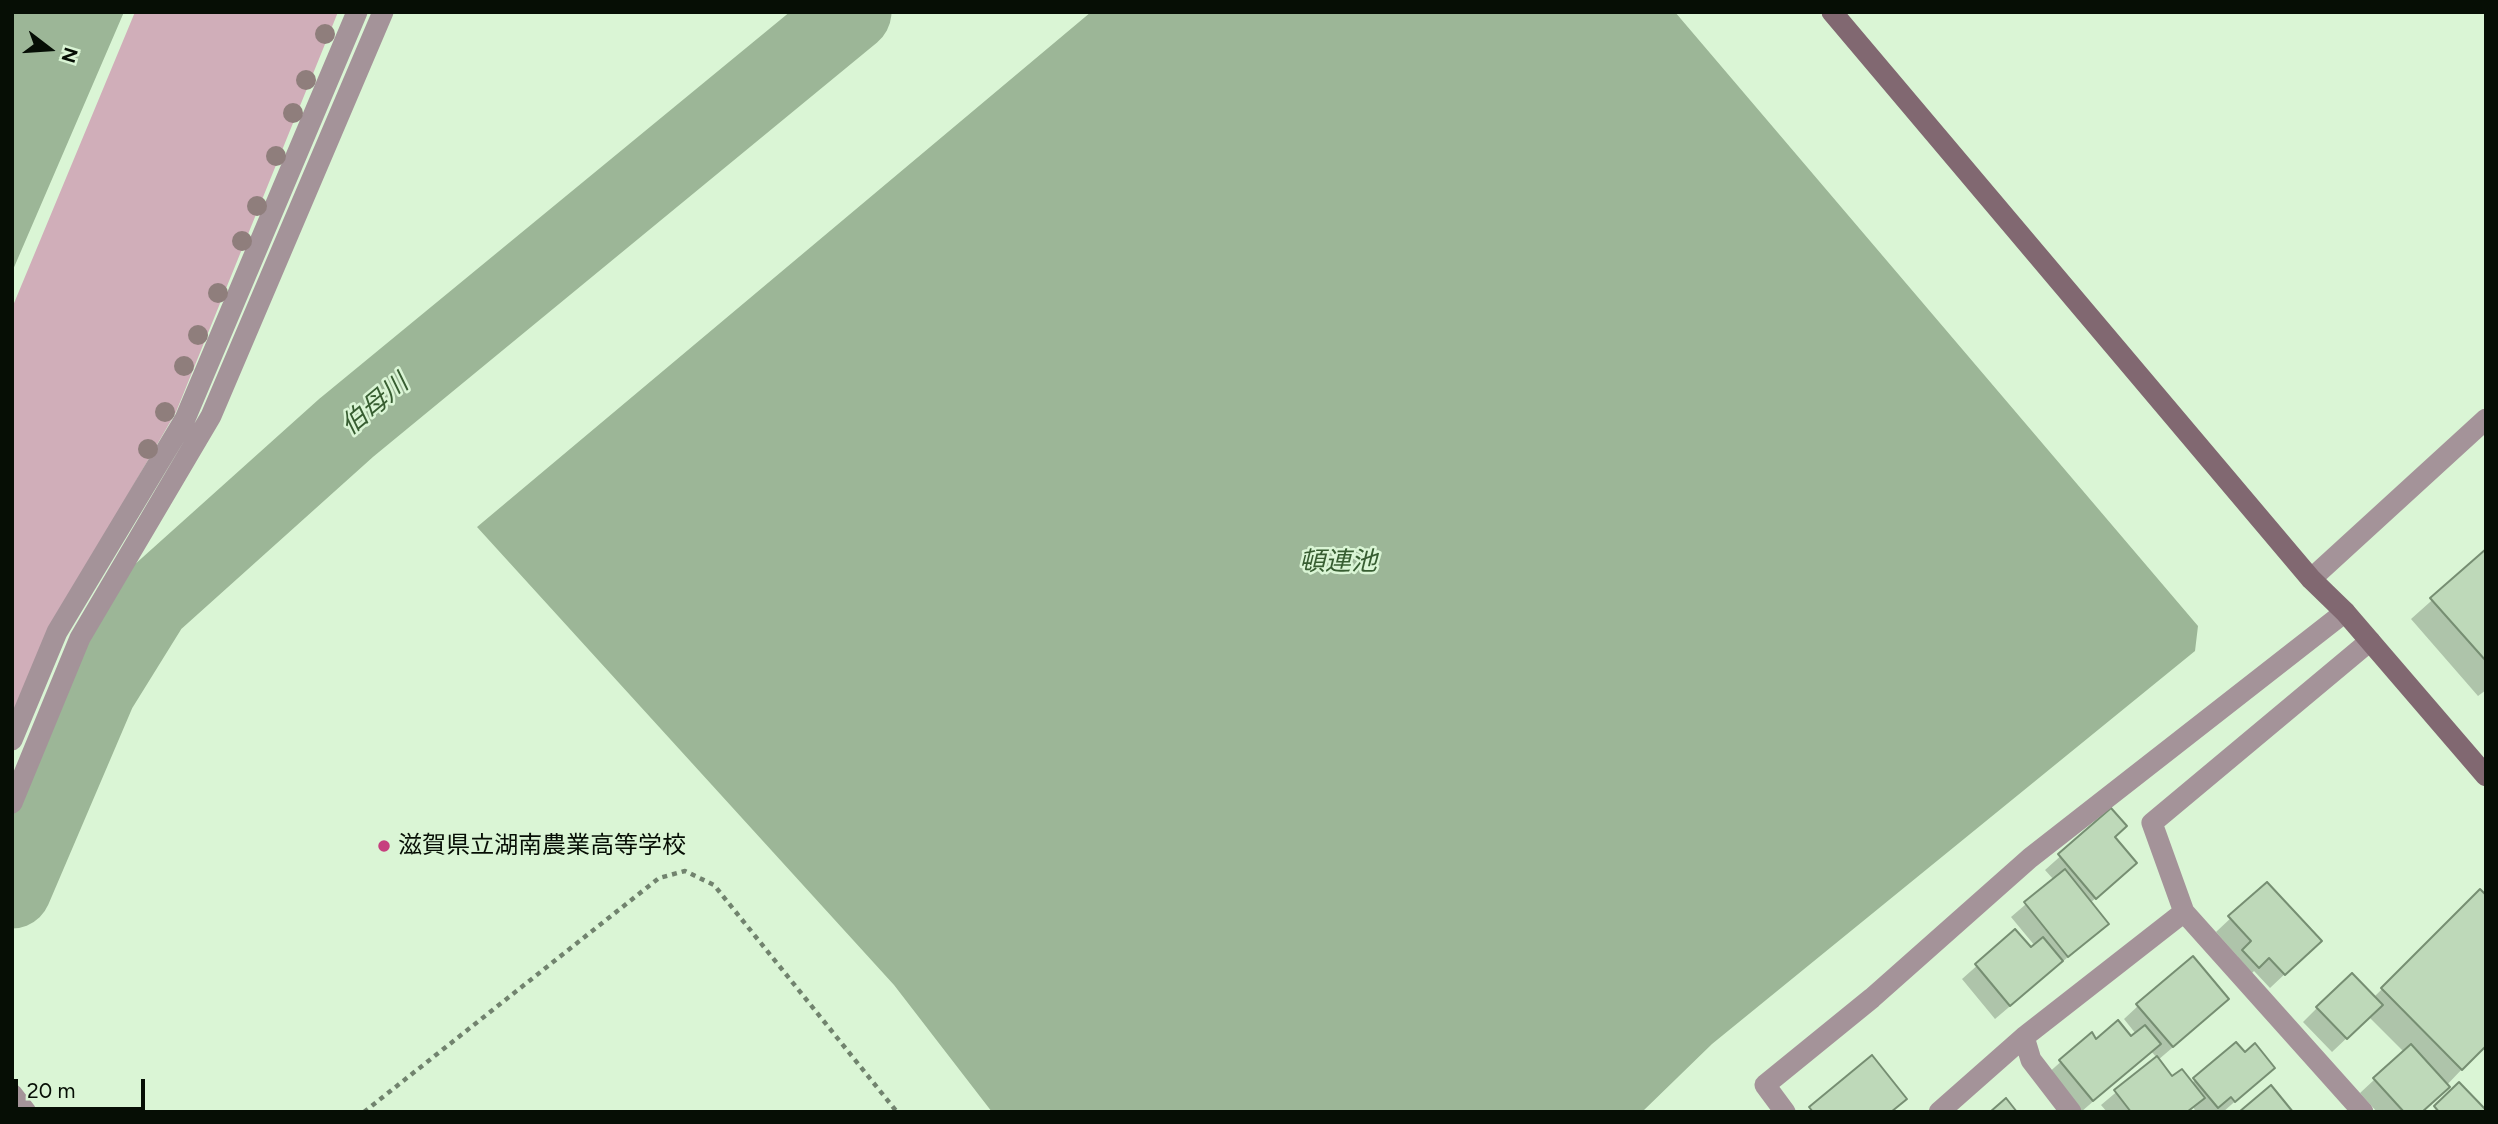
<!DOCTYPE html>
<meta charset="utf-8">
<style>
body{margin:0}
#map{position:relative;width:2498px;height:1124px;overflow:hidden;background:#daf5d5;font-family:Figtree,sans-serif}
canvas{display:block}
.frame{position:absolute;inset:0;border:14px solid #060e05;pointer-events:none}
.north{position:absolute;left:14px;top:14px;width:70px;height:70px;-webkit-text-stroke:5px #daf5d5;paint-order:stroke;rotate:107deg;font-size:19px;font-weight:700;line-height:28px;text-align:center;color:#060e05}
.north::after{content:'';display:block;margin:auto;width:24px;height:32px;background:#060e05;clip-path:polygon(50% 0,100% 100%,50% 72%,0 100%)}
.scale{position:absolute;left:14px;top:1079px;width:131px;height:32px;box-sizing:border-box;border:4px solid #060e05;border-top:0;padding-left:9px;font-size:21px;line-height:24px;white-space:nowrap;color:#060e05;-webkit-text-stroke:5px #daf5d5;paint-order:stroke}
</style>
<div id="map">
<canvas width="2498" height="1124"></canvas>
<div class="frame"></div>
<div class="north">N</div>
<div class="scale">20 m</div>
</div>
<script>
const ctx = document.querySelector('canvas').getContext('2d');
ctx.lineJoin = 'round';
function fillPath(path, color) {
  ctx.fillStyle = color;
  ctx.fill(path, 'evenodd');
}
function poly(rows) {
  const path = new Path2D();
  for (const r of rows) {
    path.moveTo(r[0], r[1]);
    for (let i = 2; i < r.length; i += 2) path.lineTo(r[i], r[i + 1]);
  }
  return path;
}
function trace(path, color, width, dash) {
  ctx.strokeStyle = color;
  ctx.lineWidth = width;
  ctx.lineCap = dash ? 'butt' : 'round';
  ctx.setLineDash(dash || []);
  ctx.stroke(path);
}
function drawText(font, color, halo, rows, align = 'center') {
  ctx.font = font + ' Figtree,"Noto Sans JP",sans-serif';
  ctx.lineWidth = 5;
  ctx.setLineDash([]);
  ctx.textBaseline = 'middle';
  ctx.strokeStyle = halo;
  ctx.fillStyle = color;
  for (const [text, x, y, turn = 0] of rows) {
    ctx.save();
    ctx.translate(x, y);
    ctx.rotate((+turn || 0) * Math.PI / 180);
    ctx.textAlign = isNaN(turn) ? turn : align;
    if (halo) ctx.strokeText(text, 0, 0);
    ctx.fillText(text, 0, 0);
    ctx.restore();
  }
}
fillPath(poly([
 [135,12,338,12,176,412,48,632,12,719,12,308]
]), '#d0aeb9');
fillPath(poly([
 [14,12,124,12,12,272,12,17],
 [1091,12,1675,12,2198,626,2195,651,1712,1044,1642,1112,992,1112,894,985,477,527]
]), '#9cb697');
fillPath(poly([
 [2486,552,2486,690,2478,696,2411,619],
 [2111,811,2121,877,2090,903,2107,924,1995,1019,1962,979,2015,932,2031,950,2035,946,2011,917,2054,880,2045,870],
 [2267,884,2305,955,2270,988,2254,971,2244,981,2230,965,2238,957,2216,932],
 [2480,892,2486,1044,2421,1112,2377,1112,2360,1093,2404,1052,2369,1017,2332,1052,2303,1022,2317,1008,2373,998],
 [2138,1006,2213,1013,2158,1060,2172,1078,2191,1083,2244,1054,2273,1068,2223,1112,2196,1112,2193,1107,2188,1112,2107,1112,2101,1105,2157,1058,2151,1051,2081,1112,2046,1075,2091,1035,2096,1041,2131,1038,2136,1034,2124,1019]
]), '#0003');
trace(poly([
 [12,889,97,690,151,603,346,428,852,12]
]), '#9cb697', 79);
const building = poly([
 [2486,549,2486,661,2430,598,2486,549],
 [2111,808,2127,826,2115,837,2137,863,2096,899,2058,854,2111,808],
 [2065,869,2109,924,2068,957,2024,902,2065,869],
 [2267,882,2322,941,2285,975,2269,958,2259,968,2242,950,2251,941,2228,916,2267,882],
 [2480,889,2486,895,2486,1046,2462,1070,2381,988,2480,889],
 [2015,929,2031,947,2043,937,2063,961,2010,1006,1975,964,2015,929],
 [2193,956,2229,999,2173,1047,2136,1004,2193,956],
 [2352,973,2383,1005,2347,1039,2316,1007,2352,973],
 [2118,1020,2131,1036,2145,1025,2161,1044,2093,1101,2059,1060,2092,1032,2096,1039,2118,1020],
 [2236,1042,2245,1052,2255,1043,2275,1068,2235,1102,2231,1097,2218,1108,2193,1078,2236,1042],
 [2411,1044,2450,1087,2422,1112,2404,1112,2373,1078,2411,1044],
 [1872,1055,1907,1099,1891,1112,1813,1112,1809,1107,1872,1055],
 [2157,1056,2172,1076,2182,1069,2205,1098,2187,1112,2131,1112,2114,1090,2157,1056],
 [2459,1082,2486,1110,2486,1112,2439,1112,2434,1106,2459,1082],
 [2271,1085,2293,1112,2239,1112,2271,1085],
 [2006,1098,2017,1112,1990,1112,2006,1098]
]);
fillPath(building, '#bed9b9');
trace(building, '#768e72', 2);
trace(poly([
 [364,1112,659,878,685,871,714,885,897,1112]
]), '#71836e', 4.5, [5, 5]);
trace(poly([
 [2311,579,2486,419],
 [12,740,57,632,185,419,357,12],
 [12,803,80,638,211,416,383,12],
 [12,1094,26,1112],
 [1785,1112,1765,1085,1872,998,2030,858,2345,612],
 [1939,1112,2024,1037],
 [2071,1112,2031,1060,2024,1037,2184,912],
 [2363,1112,2184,912,2152,823,2370,641]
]), '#a49399', 21);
trace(poly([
 [1832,12,2311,579,2345,612,2486,776]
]), '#816871', 21);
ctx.fillStyle = '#8f7e7c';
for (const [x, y] of [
 [325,34],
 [306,80],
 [293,113],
 [276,156],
 [257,206],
 [242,241],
 [218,293],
 [198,335],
 [184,366],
 [165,412],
 [148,449]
]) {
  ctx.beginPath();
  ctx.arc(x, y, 10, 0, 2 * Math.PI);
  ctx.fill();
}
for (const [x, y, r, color] of [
 [384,846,7,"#c63f7e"]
]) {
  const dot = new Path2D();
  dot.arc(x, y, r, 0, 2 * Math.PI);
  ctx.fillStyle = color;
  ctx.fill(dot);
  trace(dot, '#daf5d5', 2.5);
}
drawText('24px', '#060e05', '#daf5d5', [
 ["滋賀県立湖南農業高等学校",398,846]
], 'left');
drawText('italic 26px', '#375d31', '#daf5d5', [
 ["伯母川",375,405,-40],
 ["頓連池",1338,562]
]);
</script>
